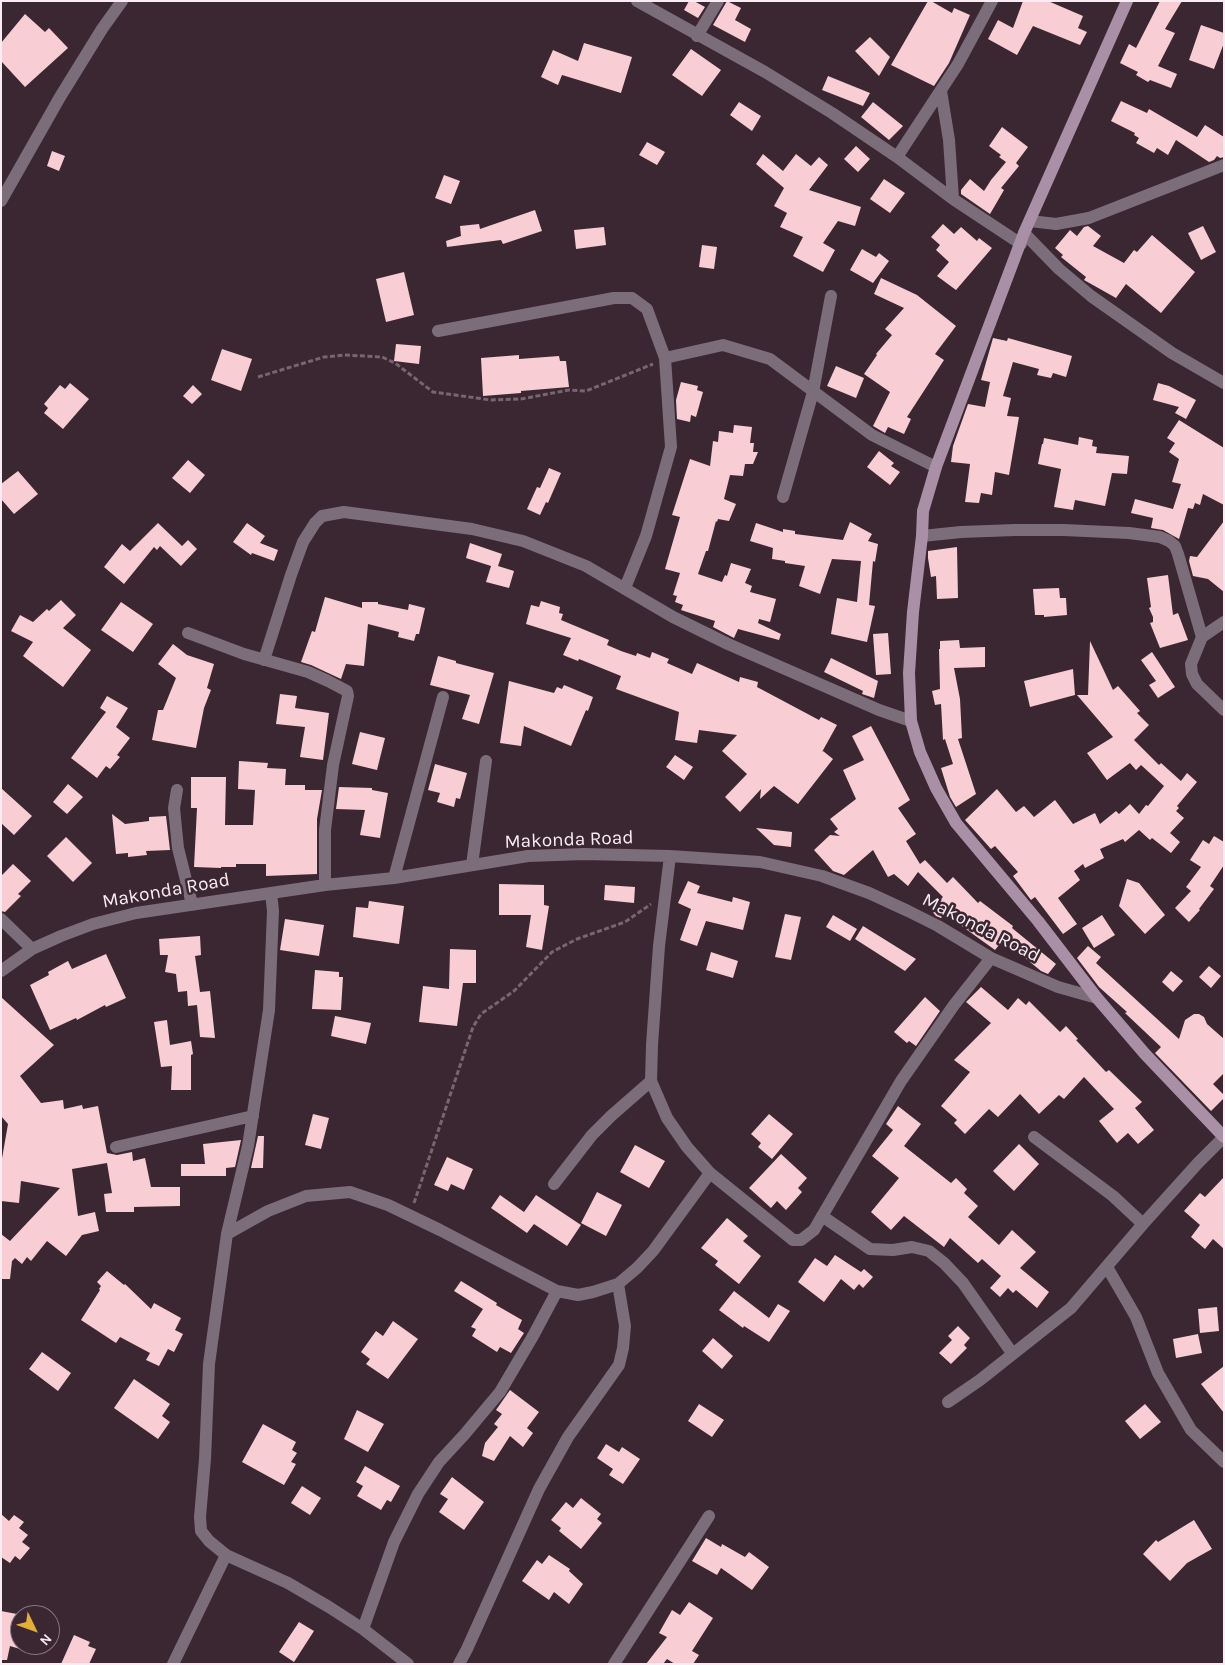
<!DOCTYPE html>
<style>
body{margin:0}
#map{position:relative;width:1225px;height:1665px;overflow:hidden;background:#3a2731;font-family:Karla,sans-serif}
canvas{display:block}
.frame{position:absolute;inset:0;border:2px solid #f9ecf2;pointer-events:none}
.north{position:absolute;left:10px;top:1605px;width:50px;height:50px;box-sizing:border-box;background:#3a2731;border:1px solid #86767e;border-radius:50%;rotate:132deg;font-size:14px;font-weight:700;line-height:20px;text-align:center;color:#f9ecf2}
.north::after{content:'';display:block;margin:auto;width:18px;height:22px;background:#e2af34;clip-path:polygon(50% 0,100% 100%,50% 72%,0 100%)}
</style>
<div id="map">
<canvas width="1225" height="1665"></canvas>
<div class="frame"></div>
<div class="north">N</div>
</div>
<script>
const ctx = document.querySelector('canvas').getContext('2d');
ctx.lineJoin = 'round';
function fillPath(path, color) {
  ctx.fillStyle = color;
  ctx.fill(path, 'evenodd');
}
function poly(rows) {
  const path = new Path2D();
  for (const r of rows) {
    path.moveTo(r[0], r[1]);
    for (let i = 2; i < r.length; i += 2) path.lineTo(r[i], r[i + 1]);
  }
  return path;
}
function trace(path, color, width, dash) {
  ctx.strokeStyle = color;
  ctx.lineWidth = width;
  ctx.lineCap = dash ? 'butt' : 'round';
  ctx.setLineDash(dash || []);
  ctx.stroke(path);
}
function drawText(font, color, halo, rows, align = 'center') {
  ctx.font = font + ' Karla,sans-serif';
  ctx.lineWidth = 5;
  ctx.setLineDash([]);
  ctx.textBaseline = 'middle';
  ctx.strokeStyle = halo;
  ctx.fillStyle = color;
  for (const [text, x, y, turn = 0] of rows) {
    ctx.save();
    ctx.translate(x, y);
    ctx.rotate((+turn || 0) * Math.PI / 180);
    ctx.textAlign = isNaN(turn) ? turn : align;
    if (halo) ctx.strokeText(text, 0, 0);
    ctx.fillText(text, 0, 0);
    ctx.restore();
  }
}
fillPath(poly([
 [689,1,694,1,705,7,698,18,684,10],
 [727,1,741,8,735,20,751,29,745,42,713,25],
 [928,1,931,1,952,13,954,8,970,15,949,63,934,86,891,65],
 [1023,1,1048,1,1083,16,1078,28,1087,32,1080,45,1033,26,1017,55,988,39,998,20,1013,28],
 [1160,1,1182,1,1165,29,1175,33,1158,66,1177,74,1171,88,1150,80,1148,82,1136,75,1138,72,1120,63,1129,44,1136,48],
 [25,14,45,32,49,28,68,48,25,87,1,61,1,43],
 [1201,25,1224,33,1224,43,1214,69,1189,60],
 [870,37,890,57,879,76,855,51],
 [584,43,632,57,621,93,562,75,558,85,541,77,553,50,578,61],
 [691,49,721,70,702,96,672,75],
 [828,76,870,93,863,106,822,90],
 [1121,101,1147,113,1149,109,1197,137,1205,125,1224,137,1224,157,1220,158,1217,156,1214,160,1209,162,1176,140,1168,155,1157,148,1154,153,1136,143,1139,138,1134,135,1135,133,1111,121],
 [739,102,761,116,752,131,730,115],
 [873,102,903,126,889,140,861,117],
 [1002,127,1028,147,1016,163,1019,166,1001,188,1004,190,990,214,961,194,961,190,970,179,984,191,991,180,1006,162,999,157,1001,155,989,146],
 [647,142,665,152,657,165,639,155],
 [856,146,870,159,858,172,844,159],
 [52,151,65,156,59,171,47,166],
 [763,154,783,171,796,154,811,166,819,157,828,165,809,190,861,207,855,226,838,221,823,243,835,250,823,272,793,256,803,237,780,227,787,213,774,206,784,188,756,164],
 [444,175,460,181,451,204,435,198],
 [884,179,905,193,890,213,870,199],
 [535,210,542,231,503,244,501,240,447,247,446,241,461,236,460,226,479,224,480,229],
 [943,224,954,234,961,227,977,241,979,238,992,248,956,290,937,276,949,262,936,250,940,245,931,237],
 [1088,226,1101,236,1093,246,1124,263,1134,250,1137,252,1152,235,1195,272,1161,313,1126,284,1116,298,1084,280,1086,277,1061,257,1063,255,1055,248,1070,230,1077,236,1084,227],
 [1203,226,1216,252,1201,260,1188,233],
 [604,227,606,245,576,249,574,230],
 [702,245,717,247,714,269,699,267],
 [862,249,876,257,879,253,889,261,873,283,850,270],
 [404,272,414,315,386,322,376,279],
 [881,278,917,295,956,326,935,354,944,360,907,417,911,419,904,434,888,427,885,433,873,426,890,392,864,374,877,355,876,354,892,335,885,329,904,308,874,294],
 [993,338,1007,341,1008,338,1072,356,1066,377,1053,373,1051,378,1037,375,1039,369,1013,362,1003,396,1011,398,1007,416,1019,417,1009,475,995,472,992,495,981,493,979,503,965,502,970,464,951,462,953,446,968,404,985,407,990,382,981,380],
 [396,344,421,346,419,364,394,361],
 [222,349,252,359,241,391,211,380],
 [519,355,519,359,559,356,560,361,566,361,569,387,521,391,521,393,483,396,481,358],
 [836,366,864,378,856,398,827,386],
 [681,382,698,386,697,390,703,392,696,417,691,415,690,422,677,419,676,400],
 [70,383,89,399,63,429,44,413,48,408,44,404,60,385,65,389],
 [1158,383,1169,386,1196,400,1186,419,1175,413,1179,407,1153,400],
 [193,385,202,394,192,404,183,396],
 [1179,420,1224,448,1224,505,1203,494,1200,505,1195,503,1193,509,1188,508,1179,539,1163,530,1151,528,1153,518,1131,513,1135,499,1173,509,1181,484,1172,482,1179,459,1169,452,1175,443,1167,438],
 [734,425,752,427,750,443,754,443,753,452,758,452,753,464,745,464,743,476,730,475,724,499,736,504,729,521,718,519,717,522,716,521,708,551,706,551,698,574,722,582,725,575,727,576,731,563,751,569,745,583,752,586,750,592,776,599,770,622,759,619,758,623,781,634,779,640,738,629,734,638,713,627,715,621,681,610,683,605,675,602,677,596,673,595,680,573,665,569,680,517,672,515,690,459,710,466,713,441,718,442,719,431,733,433],
 [1079,437,1093,440,1092,446,1097,447,1096,453,1129,456,1127,474,1112,473,1105,506,1075,500,1073,510,1054,507,1061,469,1038,464,1042,444,1043,444,1044,438,1078,445],
 [879,451,894,463,891,466,900,472,890,485,867,467],
 [188,460,205,475,190,493,172,478],
 [549,468,561,473,548,503,546,502,540,515,527,509,537,487,540,488],
 [18,471,38,494,14,514,1,499,1,484],
 [1224,521,1224,592,1208,579,1193,576,1189,561,1190,556,1197,557],
 [850,522,872,534,868,541,878,544,875,562,873,561,869,605,875,606,867,642,831,634,837,598,857,602,861,561,832,559,820,594,799,586,805,566,785,563,785,561,772,559,773,548,750,541,756,523,783,532,783,529,795,531,795,534,843,540],
 [158,523,182,546,188,540,197,549,181,566,160,546,157,550,154,547,124,584,104,567,122,544,130,551],
 [247,523,265,536,260,543,278,550,274,561,252,553,251,555,233,542],
 [470,543,502,554,498,566,514,571,509,588,486,582,491,566,466,558],
 [957,547,958,598,937,599,936,576,931,577,928,558,928,551],
 [1168,575,1173,615,1178,613,1188,640,1160,648,1150,623,1153,622,1153,617,1149,608,1151,607,1147,578],
 [1059,588,1060,598,1066,598,1067,615,1044,617,1044,615,1035,615,1033,589],
 [325,597,362,608,362,602,378,602,378,604,408,610,409,604,425,608,419,634,416,634,414,641,398,637,399,632,368,624,364,666,346,664,341,679,311,665,301,662,312,631,315,632],
 [61,600,76,615,63,628,91,650,63,687,23,656,33,642,11,631,20,615,33,622,47,609,49,611],
 [541,601,560,607,559,613,563,614,561,620,609,640,607,645,621,651,636,656,637,653,650,658,652,652,669,659,667,663,692,674,697,663,739,682,740,677,758,682,757,687,819,720,821,717,837,725,822,752,823,751,833,759,798,804,774,786,760,799,761,789,740,812,725,797,747,774,722,751,737,735,699,730,697,743,675,740,679,712,616,689,621,676,579,659,578,661,563,655,571,638,526,624,531,605,539,607],
 [121,602,153,624,133,652,101,630],
 [888,633,891,674,876,675,873,634],
 [959,640,960,648,985,647,985,667,954,668,960,699,962,738,958,739,976,794,956,807,950,797,941,768,953,764,945,739,943,740,941,704,935,705,932,691,940,689,939,649,940,649,940,641],
 [1090,641,1113,690,1118,686,1140,711,1137,713,1149,725,1134,740,1159,765,1161,763,1181,781,1187,773,1197,782,1177,806,1179,808,1176,811,1184,818,1170,833,1180,842,1171,853,1152,838,1150,840,1139,830,1125,842,1123,839,1100,849,1104,858,1085,868,1083,864,1074,871,1080,880,1058,898,1077,924,1063,934,1035,897,1031,900,1013,876,1018,872,995,846,991,849,965,820,997,789,1016,812,1024,806,1034,817,1055,800,1073,824,1095,813,1100,824,1116,811,1119,814,1130,804,1139,814,1146,805,1148,806,1164,786,1141,765,1136,770,1130,763,1107,780,1087,753,1113,737,1077,695,1088,695],
 [173,644,187,655,214,664,207,688,211,690,204,708,196,748,152,740,158,710,163,710,176,678,158,664],
 [1152,652,1175,687,1158,698,1149,685,1156,681,1141,660],
 [438,656,456,661,456,663,494,673,479,724,462,719,470,695,430,685],
 [831,658,878,681,874,698,862,694,863,691,824,672],
 [1073,669,1075,695,1030,707,1024,681],
 [509,681,554,693,557,687,562,689,564,685,593,697,588,711,586,710,571,746,524,726,521,746,500,743],
 [280,694,297,696,295,708,329,713,323,760,300,757,305,727,276,724],
 [107,696,128,708,116,727,130,738,117,755,120,757,110,769,106,766,97,778,71,758,106,712,100,708],
 [871,726,910,800,898,808,916,834,906,841,920,864,925,860,947,883,953,877,978,903,980,901,1013,926,1012,928,1056,964,1048,974,1041,971,1003,940,995,950,945,914,941,918,936,916,930,909,943,897,918,872,908,886,894,874,888,877,873,850,844,875,833,871,814,850,830,835,840,836,834,832,838,829,830,819,856,799,843,770,864,760,852,736],
 [360,732,385,738,377,770,352,764],
 [675,755,693,767,684,780,666,767],
 [239,761,268,763,267,768,286,769,285,785,305,785,305,790,322,790,317,819,317,874,266,876,266,864,236,864,236,867,221,867,221,868,194,867,197,808,191,808,191,777,226,777,225,825,253,825,255,790,238,789],
 [435,764,467,773,460,799,456,798,454,807,437,802,440,793,428,790],
 [68,784,83,797,67,814,53,802],
 [339,787,372,788,372,790,388,793,380,838,360,835,365,810,336,809],
 [1,788,32,816,14,835,1,823],
 [112,814,125,824,149,821,149,817,166,816,170,850,146,851,147,855,128,857,128,853,116,854],
 [756,828,792,832,791,847,774,845],
 [1214,836,1224,842,1224,865,1210,886,1214,889,1199,909,1200,910,1189,922,1175,908,1191,891,1186,887,1201,867,1190,860,1203,840,1209,844],
 [66,837,92,863,73,882,47,856],
 [13,864,31,881,18,894,21,896,5,912,1,911,1,876],
 [1127,879,1139,883,1165,915,1145,934,1119,906],
 [688,881,700,886,697,893,732,902,733,897,750,902,743,930,706,921,697,946,680,940,691,909,678,903],
 [499,884,544,885,544,905,549,906,542,950,526,947,531,915,499,915],
 [605,885,635,887,634,903,604,900],
 [369,901,404,906,399,944,353,937,356,907,368,908],
 [785,914,801,917,791,960,775,957],
 [833,915,857,929,850,941,826,927],
 [1102,915,1115,935,1094,948,1082,928],
 [285,919,324,925,319,956,280,950],
 [863,926,916,959,905,971,855,939],
 [200,936,201,955,195,956,200,992,210,991,215,1038,200,1037,197,1005,188,1006,187,991,178,992,176,974,165,972,168,955,160,955,159,939],
 [1088,946,1101,957,1096,963,1179,1039,1185,1020,1194,1014,1199,1014,1204,1017,1207,1024,1224,1039,1224,1073,1213,1084,1224,1095,1224,1098,1211,1111,1155,1053,1161,1047,1125,1013,1127,1012,1099,987,1077,958],
 [450,949,476,950,476,983,463,983,457,1026,419,1022,423,986,449,989],
 [711,952,738,961,733,978,706,970],
 [106,954,126,998,106,1007,105,1005,77,1020,76,1018,50,1030,30,985,49,975,48,972,68,961,72,969],
 [1209,966,1221,976,1211,988,1199,977],
 [315,970,339,972,339,977,343,977,341,1010,312,1009],
 [1171,971,1183,981,1173,992,1162,982],
 [981,987,1008,1010,1018,998,1026,1005,1029,1001,1060,1032,1066,1026,1078,1039,1076,1040,1106,1072,1109,1070,1142,1102,1135,1108,1154,1130,1138,1144,1128,1133,1117,1143,1099,1121,1114,1109,1084,1077,1064,1099,1059,1095,1039,1114,1020,1094,998,1117,989,1109,965,1134,954,1123,957,1120,941,1106,970,1072,954,1060,991,1023,966,1002],
 [1,997,54,1045,20,1076,41,1103,63,1100,64,1109,82,1105,83,1109,98,1106,107,1153,117,1155,132,1152,133,1161,145,1158,151,1187,180,1187,180,1206,134,1207,134,1212,106,1212,104,1194,112,1193,107,1163,72,1169,78,1216,95,1212,99,1231,82,1235,66,1256,47,1241,31,1261,27,1257,22,1264,15,1258,12,1261,10,1279,1,1279,1,1234,10,1241,60,1188,21,1181,19,1203,1,1201,1,1164,8,1124,1,1116],
 [925,997,940,1011,916,1046,909,1041,907,1043,894,1032],
 [335,1016,371,1023,366,1044,331,1036],
 [167,1020,170,1045,191,1041,193,1054,191,1055,191,1090,171,1090,172,1066,161,1067,154,1022],
 [898,1106,921,1124,904,1146,951,1183,956,1178,967,1189,964,1193,978,1206,968,1217,999,1245,1012,1230,1036,1252,1020,1268,1049,1292,1037,1308,1016,1290,1013,1293,1008,1288,1000,1297,990,1288,1001,1276,982,1259,978,1263,950,1238,944,1247,904,1216,891,1230,871,1212,899,1178,872,1156,893,1130,886,1124],
 [313,1114,329,1118,321,1149,305,1145],
 [769,1114,793,1134,772,1159,758,1147,761,1143,751,1134],
 [258,1136,264,1136,263,1168,251,1168],
 [241,1140,235,1167,226,1168,226,1176,181,1176,181,1164,205,1164,203,1144],
 [1019,1144,1039,1164,1014,1191,993,1171],
 [635,1145,665,1161,649,1188,620,1172],
 [781,1154,807,1178,798,1188,802,1192,786,1210,777,1201,771,1208,749,1188],
 [447,1157,473,1169,464,1190,451,1184,448,1191,434,1185],
 [1224,1177,1224,1249,1213,1239,1205,1249,1191,1237,1200,1225,1184,1211,1200,1193,1205,1197],
 [597,1192,622,1205,606,1236,581,1223],
 [500,1195,524,1212,536,1195,581,1225,567,1246,534,1224,527,1233,491,1208],
 [727,1218,748,1236,743,1241,761,1256,739,1284,715,1265,718,1261,701,1248],
 [835,1255,861,1272,864,1269,873,1277,863,1288,859,1284,854,1290,841,1279,824,1302,798,1282,815,1258,827,1266],
 [107,1271,124,1285,125,1284,151,1309,154,1303,181,1318,175,1330,183,1334,174,1352,168,1349,159,1366,146,1360,150,1353,120,1337,116,1343,81,1320,100,1290,99,1289,101,1286,97,1282],
 [461,1281,497,1303,496,1305,522,1320,518,1329,524,1333,511,1353,500,1347,497,1352,472,1336,476,1329,471,1327,483,1309,454,1291],
 [734,1291,769,1318,778,1304,790,1311,769,1342,744,1326,743,1328,719,1310],
 [1217,1307,1219,1331,1200,1333,1198,1309],
 [393,1321,418,1339,388,1379,366,1364,370,1359,361,1352,376,1331,383,1336],
 [958,1326,970,1338,964,1345,967,1348,951,1364,939,1353,952,1340,948,1336],
 [1198,1334,1202,1353,1176,1358,1173,1339],
 [713,1338,733,1356,722,1369,702,1351],
 [42,1352,71,1373,58,1391,29,1369],
 [1224,1366,1224,1413,1201,1384],
 [134,1379,170,1404,162,1416,170,1422,158,1439,114,1408],
 [510,1390,539,1412,527,1428,533,1433,523,1447,510,1436,494,1461,482,1456,485,1443,498,1427,494,1424,502,1414,496,1410],
 [699,1404,724,1420,712,1437,688,1421],
 [1145,1404,1161,1422,1140,1439,1125,1421],
 [357,1410,384,1424,368,1452,344,1439],
 [263,1424,296,1442,292,1450,297,1453,291,1462,296,1464,284,1485,242,1462],
 [606,1444,619,1452,622,1447,640,1459,623,1484,609,1475,613,1469,597,1458],
 [365,1466,400,1486,391,1502,387,1500,381,1510,357,1496,363,1486,356,1482],
 [452,1477,484,1502,464,1530,439,1512,448,1499,440,1494],
 [302,1486,321,1498,310,1515,291,1503],
 [581,1498,601,1514,597,1519,602,1523,581,1549,559,1531,561,1528,551,1520,566,1502,573,1508],
 [1,1514,9,1521,14,1515,24,1522,19,1528,28,1535,22,1542,30,1548,20,1560,15,1556,10,1563,1,1557],
 [1194,1520,1212,1549,1187,1563,1170,1581,1143,1554,1156,1540,1158,1542],
 [706,1538,721,1547,722,1544,745,1557,749,1552,769,1567,752,1590,721,1568,717,1575,692,1561],
 [549,1555,570,1569,569,1571,583,1584,569,1604,554,1592,549,1600,522,1581,537,1560,542,1564],
 [689,1602,713,1618,692,1651,699,1655,693,1664,675,1664,667,1659,663,1664,646,1664,667,1637,659,1633,672,1610,680,1615],
 [1,1611,17,1614,14,1630,20,1631,20,1649,10,1646,7,1660,1,1660],
 [299,1622,314,1631,294,1662,279,1652],
 [74,1635,90,1642,88,1646,96,1649,89,1664,61,1664]
]), '#f9cdd4');
trace(poly([
 [258,377,324,357,344,355,382,357,395,363,433,392,491,400,521,399,569,390,586,391,653,364],
 [414,1203,473,1027,481,1014,514,991,552,952,577,939,625,922,651,904]
]), '#77666f', 3, [5, 2.5]);
trace(poly([
 [637,1,765,72,832,113,897,157,953,199,1021,244],
 [697,36,718,1],
 [941,91,949,140,953,199],
 [897,157,958,64,992,1],
 [1,201,60,97,102,29,122,1],
 [1030,221,1056,224,1089,218,1224,165],
 [1024,233,1059,269,1091,296,1172,353,1224,383],
 [438,331,614,298,632,298,647,309,665,358,671,447,646,536,625,588],
 [665,358,723,345,770,359,872,435,936,467],
 [783,497,813,392,831,296],
 [922,536,961,532,1015,530,1064,530,1129,533,1160,537,1169,541,1175,546,1178,554,1202,637],
 [1224,622,1202,637,1191,664,1192,674,1197,684,1224,710],
 [188,633,244,654,308,672,328,681,347,691,348,696,333,765,325,830,325,885],
 [264,660,291,575,303,542,315,523,322,516,344,512,472,529,523,541,586,566,673,617,728,644,879,710,911,721],
 [177,790,174,808,178,848,192,904],
 [670,856,659,946,652,1045,651,1081,667,1118,687,1147,710,1173,793,1240,801,1240,814,1230,901,1081,954,1005,991,958],
 [472,865,486,761],
 [394,878,443,697],
 [271,893,273,911,269,1010,248,1146,227,1234,209,1364,205,1459,200,1517,201,1531,209,1541,226,1555,288,1583,329,1607,363,1629,408,1664],
 [1,919,32,949],
 [1,971,32,949,61,936,93,924,136,913,325,885,394,878,528,856,584,854,670,856,760,862,822,876,869,893,908,911,938,926,991,958,1058,987,1097,998],
 [1034,1137,1113,1196,1143,1224],
 [116,1147,253,1116],
 [554,1184,592,1135,611,1116,651,1081],
 [822,1216,870,1249,893,1250,912,1247,929,1251,944,1263,963,1283,1012,1353],
 [227,1234,268,1211,306,1196,350,1192,388,1205,440,1230,557,1291,578,1295,593,1292,618,1284,637,1268,653,1251,710,1173],
 [1107,1267,1136,1317,1158,1373,1191,1430,1224,1462],
 [948,1402,980,1380,1071,1308,1143,1224,1198,1163,1224,1137],
 [363,1629,394,1542,418,1494,439,1462,464,1435,500,1392,533,1336,557,1291],
 [173,1664,226,1555],
 [459,1664,467,1649,539,1489,568,1437,619,1365,623,1348,625,1326,618,1284],
 [614,1664,709,1516]
]), '#7c6d7b', 12);
trace(poly([
 [1127,1,1024,233,936,467,923,511,922,536,913,612,909,673,911,721,920,752,936,788,956,823,1038,921,1097,998,1145,1054,1224,1137]
]), '#a990a7', 12);
drawText('19px', '#f9ecf2', '#3a2731', [
 ["Makonda Road",569,840,-2],
 ["Makonda Road",166,891,-10],
 ["Makonda Road",981,928,27]
]);
</script>
